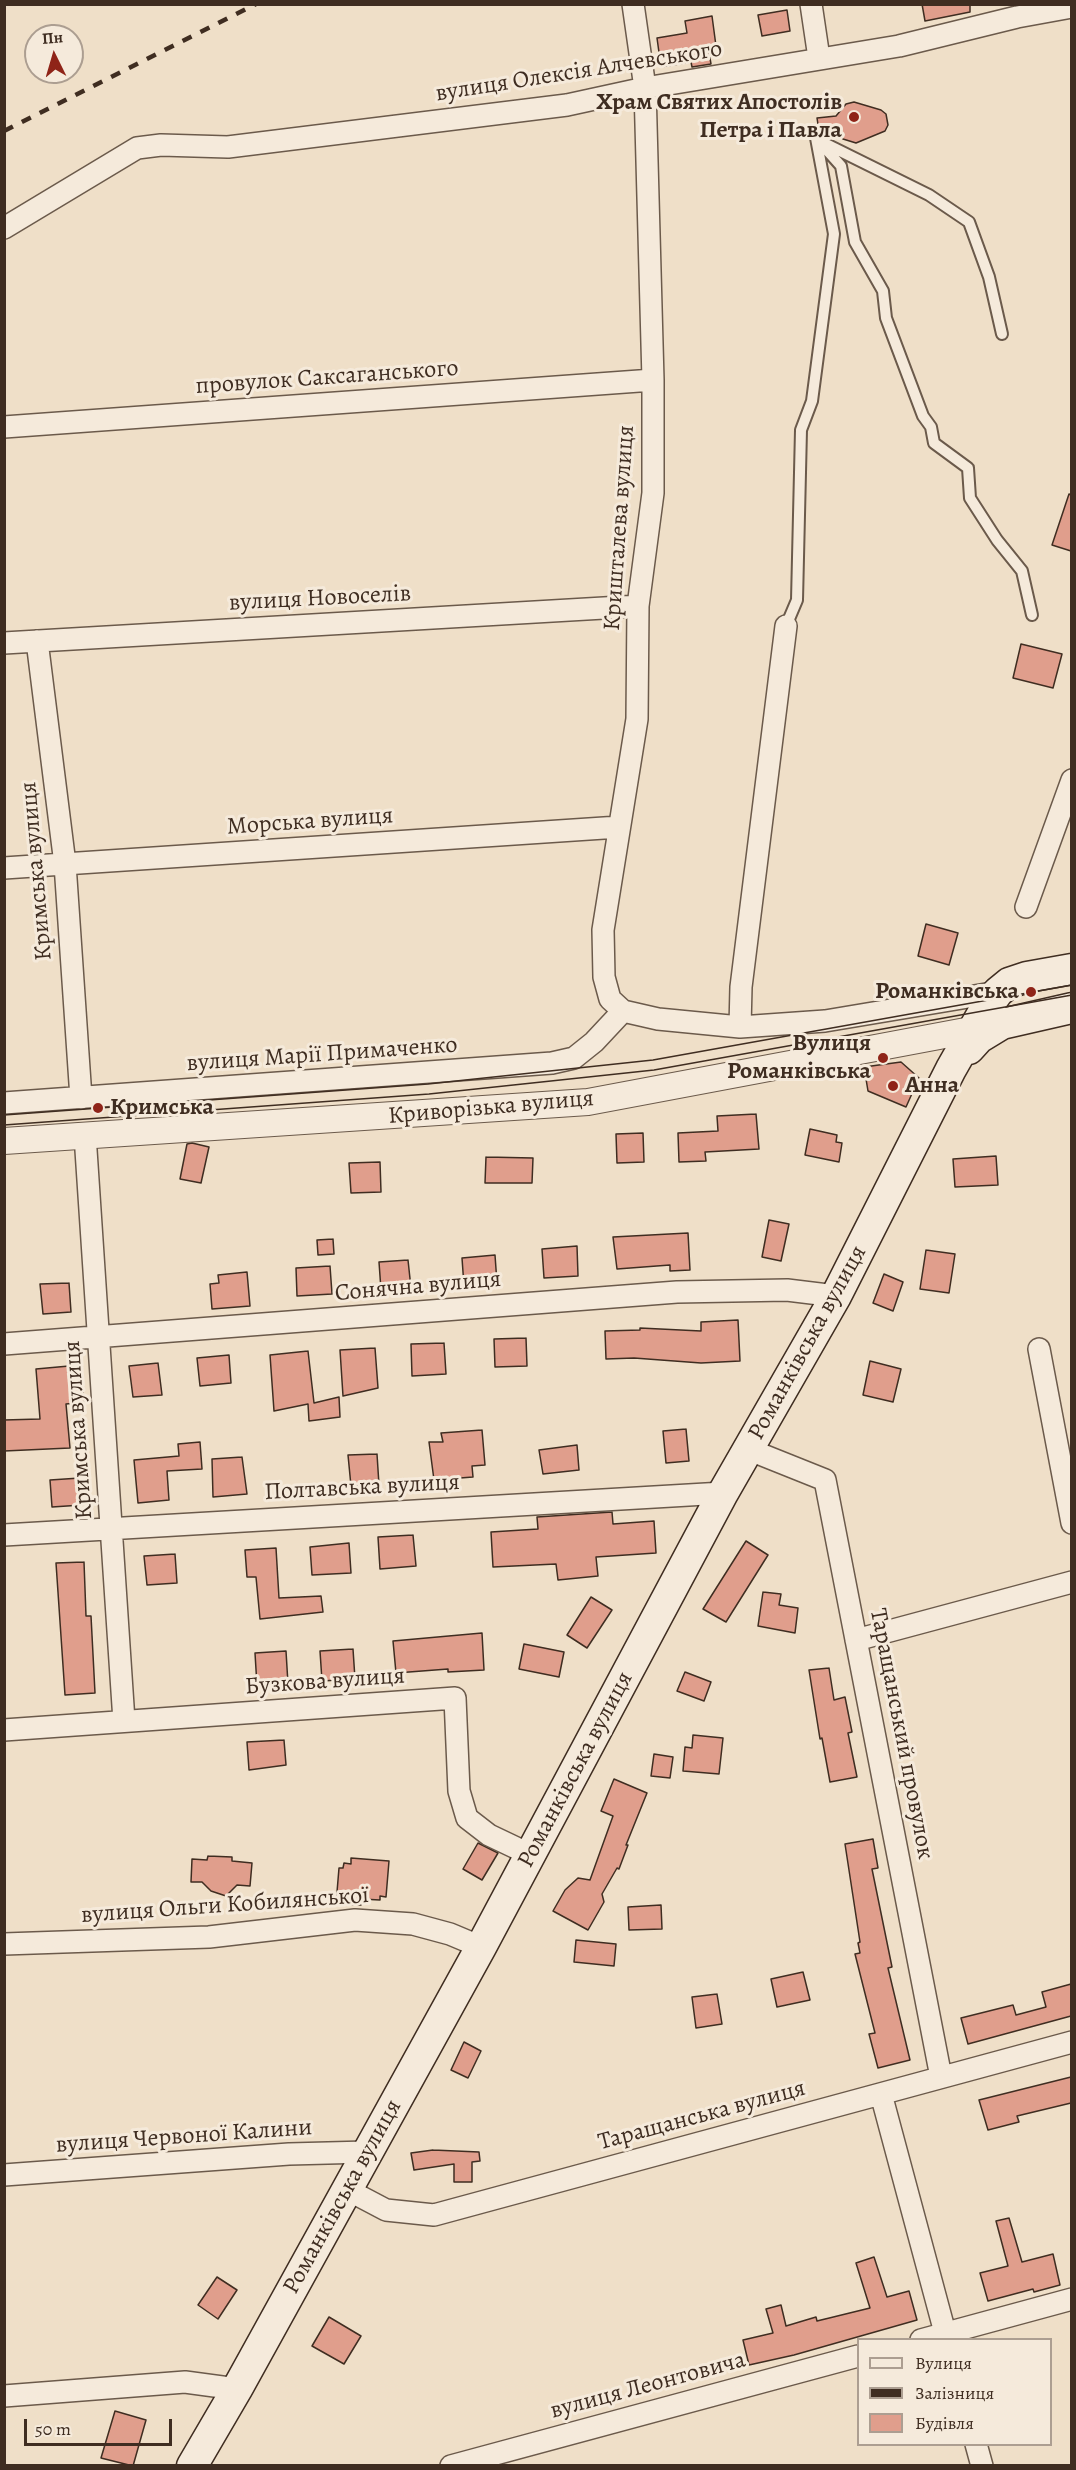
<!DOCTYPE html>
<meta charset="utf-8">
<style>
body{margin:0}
#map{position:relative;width:1076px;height:2470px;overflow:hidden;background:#efdfc8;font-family:Alegreya,serif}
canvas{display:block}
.frame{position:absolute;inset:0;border:6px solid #3f2d21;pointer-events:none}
.legend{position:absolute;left:857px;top:2338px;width:195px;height:108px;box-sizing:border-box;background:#f5eadb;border:2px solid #ac9e91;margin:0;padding:8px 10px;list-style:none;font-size:18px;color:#3f2d21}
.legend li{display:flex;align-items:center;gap:12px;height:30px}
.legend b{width:30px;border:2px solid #ac9e91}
.north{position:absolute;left:24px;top:24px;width:60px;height:60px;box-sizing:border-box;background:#f5eadb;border:2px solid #ac9e91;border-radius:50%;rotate:355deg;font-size:16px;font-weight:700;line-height:24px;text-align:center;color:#3f2d21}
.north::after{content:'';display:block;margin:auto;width:21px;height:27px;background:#8f2418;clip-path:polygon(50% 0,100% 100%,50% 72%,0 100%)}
.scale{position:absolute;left:24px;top:2419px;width:148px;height:27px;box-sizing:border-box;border:3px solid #3f2d21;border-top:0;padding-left:8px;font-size:18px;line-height:21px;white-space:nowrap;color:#3f2d21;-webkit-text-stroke:4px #f5eadb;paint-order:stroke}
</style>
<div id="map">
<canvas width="1076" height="2470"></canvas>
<div class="frame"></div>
<ul class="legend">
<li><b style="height:8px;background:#f5eadb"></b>Вулиця</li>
<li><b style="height:8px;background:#3f2d21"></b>Залізниця</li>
<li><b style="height:16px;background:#e09e8c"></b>Будівля</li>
</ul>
<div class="north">Пн</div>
<div class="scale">50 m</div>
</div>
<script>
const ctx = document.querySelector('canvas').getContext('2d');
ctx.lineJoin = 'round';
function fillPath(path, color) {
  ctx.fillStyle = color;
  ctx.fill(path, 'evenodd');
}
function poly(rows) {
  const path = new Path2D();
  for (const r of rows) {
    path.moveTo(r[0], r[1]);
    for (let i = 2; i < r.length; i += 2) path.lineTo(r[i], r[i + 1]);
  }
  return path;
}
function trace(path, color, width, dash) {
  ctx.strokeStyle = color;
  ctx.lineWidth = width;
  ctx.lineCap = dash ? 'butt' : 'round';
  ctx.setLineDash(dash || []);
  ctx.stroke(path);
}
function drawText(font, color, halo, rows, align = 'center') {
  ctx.font = font + ' Alegreya,serif';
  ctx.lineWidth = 6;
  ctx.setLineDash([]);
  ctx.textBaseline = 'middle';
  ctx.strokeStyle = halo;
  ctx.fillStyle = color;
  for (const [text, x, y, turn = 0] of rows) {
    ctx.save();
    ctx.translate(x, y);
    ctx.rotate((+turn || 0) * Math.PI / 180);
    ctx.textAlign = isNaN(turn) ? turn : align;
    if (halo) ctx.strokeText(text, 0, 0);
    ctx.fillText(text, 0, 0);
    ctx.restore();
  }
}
const building = poly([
 [922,4,970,4,970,12,925,21,922,4],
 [787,10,790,31,762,36,758,15,787,10],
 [712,16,716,46,708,47,711,64,692,67,691,62,661,67,657,38,687,33,685,21,712,16],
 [854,102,881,110,886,114,888,125,885,131,856,143,843,139,837,133,823,135,819,131,817,118,836,116,846,104,854,102],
 [1069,494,1071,495,1071,551,1052,545,1069,494],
 [1021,644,1062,654,1053,688,1013,678,1021,644],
 [926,924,958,933,949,965,918,956,926,924],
 [901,1062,919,1078,906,1107,868,1091,864,1067,901,1062],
 [756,1114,759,1149,705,1152,706,1161,679,1162,678,1133,718,1131,717,1116,756,1114],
 [810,1129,837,1135,836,1142,842,1143,839,1162,805,1155,810,1129],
 [643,1133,644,1162,617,1163,616,1134,643,1133],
 [192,1143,209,1147,201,1183,180,1179,187,1144,192,1143],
 [996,1156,998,1185,955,1187,953,1159,996,1156],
 [486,1157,533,1158,532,1183,485,1183,486,1157],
 [380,1162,381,1192,351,1193,349,1163,380,1162],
 [769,1220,789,1224,781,1261,762,1257,769,1220],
 [688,1233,690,1270,670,1271,670,1265,617,1269,613,1237,688,1233],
 [333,1239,334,1254,318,1255,317,1240,333,1239],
 [577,1246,578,1276,544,1278,542,1249,577,1246],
 [926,1250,955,1254,949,1293,920,1289,926,1250],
 [495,1255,497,1283,464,1286,462,1258,495,1255],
 [408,1260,411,1288,381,1290,379,1262,408,1260],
 [330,1266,332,1294,297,1296,296,1268,330,1266],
 [247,1272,250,1306,212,1309,210,1284,219,1283,218,1275,247,1272],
 [884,1274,903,1282,893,1311,873,1303,884,1274],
 [69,1283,71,1312,43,1314,40,1284,69,1283],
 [738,1320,740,1361,701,1363,634,1358,606,1359,605,1331,640,1330,640,1328,701,1331,701,1322,738,1320],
 [526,1338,527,1366,495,1367,494,1339,526,1338],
 [444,1343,446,1374,412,1376,411,1344,444,1343],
 [375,1348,378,1388,343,1396,340,1350,375,1348],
 [308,1351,314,1403,339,1397,340,1417,309,1421,308,1404,274,1411,270,1355,308,1351],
 [229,1355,231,1383,200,1386,197,1358,229,1355],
 [870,1361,901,1369,893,1402,863,1395,870,1361],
 [158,1363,162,1395,133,1397,129,1366,158,1363],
 [80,1365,84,1402,66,1404,70,1448,4,1451,4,1420,40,1419,36,1369,80,1365],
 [686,1429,689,1461,666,1463,663,1431,686,1429],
 [482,1430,485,1465,472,1466,473,1477,434,1480,429,1442,443,1442,441,1433,482,1430],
 [200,1442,202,1469,167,1471,169,1500,138,1503,134,1460,179,1456,178,1444,200,1442],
 [577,1445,579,1470,543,1474,539,1450,577,1445],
 [377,1454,379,1485,351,1486,348,1455,377,1454],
 [242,1457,247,1494,213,1497,212,1459,242,1457],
 [80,1478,82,1505,52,1507,50,1480,80,1478],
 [612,1512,613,1524,654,1521,656,1553,596,1557,598,1576,558,1580,556,1564,493,1567,491,1532,538,1529,537,1517,612,1512],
 [413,1535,416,1566,380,1569,378,1537,413,1535],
 [746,1541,768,1555,726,1622,703,1609,746,1541],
 [349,1543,351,1573,312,1575,310,1547,349,1543],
 [276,1548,279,1598,321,1596,323,1612,260,1619,256,1577,247,1577,245,1550,276,1548],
 [175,1554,177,1583,147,1585,144,1556,175,1554],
 [84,1562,86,1616,91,1616,95,1693,65,1695,56,1563,84,1562],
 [763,1592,781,1594,779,1605,798,1608,795,1633,758,1626,763,1592],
 [591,1597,612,1610,587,1648,567,1635,591,1597],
 [482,1633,484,1670,448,1672,448,1669,396,1673,393,1641,482,1633],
 [524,1644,564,1652,559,1677,519,1669,524,1644],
 [353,1649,355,1679,322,1681,320,1651,353,1649],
 [286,1651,288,1684,257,1686,255,1653,286,1651],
 [829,1668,834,1700,845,1697,852,1732,848,1733,857,1777,830,1782,822,1738,820,1739,809,1670,829,1668],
 [685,1672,711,1682,704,1701,677,1691,685,1672],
 [693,1735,723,1738,719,1774,683,1771,685,1747,692,1748,693,1735],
 [284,1740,286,1765,249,1770,247,1742,284,1740],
 [654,1754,673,1757,670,1778,651,1776,654,1754],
 [614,1779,647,1793,626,1845,628,1845,619,1869,617,1868,602,1894,604,1902,588,1930,553,1911,565,1890,578,1878,590,1880,613,1816,601,1811,614,1779],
 [873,1839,878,1868,872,1869,892,1967,888,1968,910,2060,878,2068,869,2034,875,2033,855,1954,860,1953,858,1943,860,1942,845,1844,873,1839],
 [478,1843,498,1853,482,1880,463,1869,478,1843],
 [208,1856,232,1857,232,1861,252,1863,250,1886,237,1885,226,1896,211,1891,202,1882,191,1882,192,1859,207,1860,208,1856],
 [351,1858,389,1861,386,1897,380,1896,380,1900,361,1899,361,1905,336,1904,339,1868,343,1868,344,1863,351,1864,351,1858],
 [661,1905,662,1929,629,1930,628,1907,661,1905],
 [576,1940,616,1944,614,1966,574,1962,576,1940],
 [803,1972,810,2000,777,2007,771,1979,803,1972],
 [1071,1984,1071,2016,968,2044,961,2018,1013,2005,1016,2015,1046,2007,1042,1992,1071,1984],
 [717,1994,722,2024,696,2028,692,1997,717,1994],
 [464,2042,481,2051,468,2078,451,2070,464,2042],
 [1071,2077,1071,2103,1017,2116,1019,2122,988,2130,979,2100,1071,2077],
 [433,2150,479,2152,480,2161,472,2162,472,2182,454,2182,454,2164,414,2170,411,2153,433,2150],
 [1009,2218,1022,2262,1053,2254,1060,2285,1034,2292,1033,2289,988,2301,980,2273,1008,2266,996,2221,1009,2218],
 [874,2257,887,2297,909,2291,917,2320,794,2355,749,2365,743,2340,773,2333,766,2309,781,2305,786,2326,816,2317,817,2321,870,2308,856,2263,874,2257],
 [217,2277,237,2290,218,2319,198,2305,217,2277],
 [329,2317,361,2336,344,2364,312,2346,329,2317],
 [115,2411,146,2420,133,2466,101,2458,115,2411]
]);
fillPath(building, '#e09e8c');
trace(building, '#3f2d21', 1.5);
const service = poly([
 [824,143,929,195,969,222,989,277,1002,334],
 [786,626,797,600,801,430,812,401,834,234,816,138,841,166,855,242,883,291,886,318,923,416,931,427,934,443,968,468,970,498,997,540,1022,571,1032,615]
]);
const minor = poly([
 [811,4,819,58],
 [4,228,137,148,161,145,228,147,567,105,645,88,899,46,1017,17,1072,7],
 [4,427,653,380],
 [37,641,65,864,81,1098],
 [4,643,638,606],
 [4,868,619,827],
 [1026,907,1072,780],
 [623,1011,610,999,604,977,603,930,637,719,638,606,653,493,653,380,645,88,633,4],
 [623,1011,658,1019,740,1027,825,1021,998,992],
 [740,1027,741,987,786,626],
 [4,1103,552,1063,574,1058,594,1042,623,1011],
 [85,1135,124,1721],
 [4,1344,677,1292,787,1290,836,1296],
 [1039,1349,1072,1523],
 [750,1450,825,1480,941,2077],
 [4,1535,723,1493],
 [856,1640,1072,1582],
 [4,1730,455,1698,459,1791,467,1818,489,1835,531,1855],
 [4,1944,209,1937,355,1920,413,1924,450,1934,481,1947],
 [881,2094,947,2340],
 [4,2175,289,2154,367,2152],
 [348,2190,386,2210,434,2215,1072,2042],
 [921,2340,1072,2299],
 [4,2396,185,2382,237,2389],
 [976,2444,982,2466],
 [451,2466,858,2356]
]);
const tertiary = poly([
 [4,1141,588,1102,987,1027]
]);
const secondary = poly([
 [969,1049,979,1038,1002,1024,1072,1008],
 [192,2466,237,2389,481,1947,723,1493,836,1296,951,1069,984,1011,998,992,1009,983,1027,977,1072,969]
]);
trace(service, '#6b5a4b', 14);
trace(minor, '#6b5a4b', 24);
trace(tertiary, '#6b5a4b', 28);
trace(secondary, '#3f2d21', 33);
trace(service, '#f5eadb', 10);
trace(minor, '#f5eadb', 21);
trace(tertiary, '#f5eadb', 26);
trace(secondary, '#f5eadb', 30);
trace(poly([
 [4,1115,428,1084,653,1060,1072,985],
 [4,1125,429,1094,654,1070,1072,995]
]), '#3f2d21', 1.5);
trace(poly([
 [4,131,256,4]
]), '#3f2d21', 4.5, [10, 10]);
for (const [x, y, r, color] of [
 [854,117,6,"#8f2418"],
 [1031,992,6,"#8f2418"],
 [883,1058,6,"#8f2418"],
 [893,1086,6,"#8f2418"],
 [98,1108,6,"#8f2418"]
]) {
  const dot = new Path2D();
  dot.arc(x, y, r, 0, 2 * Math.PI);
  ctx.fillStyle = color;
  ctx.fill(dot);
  trace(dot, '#f5eadb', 2);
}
drawText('24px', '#3f2d21', '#f5eadb', [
 ["вулиця Олексія Алчевського",579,72,-9],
 ["провулок Саксаганського",327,378,-4],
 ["Кришталева вулиця",620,528,-86],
 ["вулиця Новоселів",320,599,-3],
 ["Морська вулиця",310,822,-4],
 ["Кримська вулиця",37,871,-95],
 ["вулиця Марії Примаченко",322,1055,-4],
 ["Криворізька вулиця",491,1108,-5],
 ["Сонячна вулиця",418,1287,-5],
 ["Романківська вулиця",808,1343,-61],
 ["Кримська вулиця",79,1430,-94],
 ["Полтавська вулиця",362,1488,-3],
 ["Бузкова вулиця",325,1682,-4],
 ["Таращанський провулок",901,1734,79],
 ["Романківська вулиця",576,1770,-62],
 ["вулиця Ольги Кобилянської",225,1906,-4],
 ["Таращанська вулиця",702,2116,-15],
 ["вулиця Червоної Калини",184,2137,-4],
 ["Романківська вулиця",343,2197,-61],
 ["вулиця Леонтовича",648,2386,-15]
]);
drawText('bold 24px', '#3f2d21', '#f5eadb', [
 ["Храм Святих Апостолів",842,103],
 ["Петра і Павла",842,131],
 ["Романківська",1019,992],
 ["Вулиця",871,1044],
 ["Романківська",871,1072],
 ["Анна",905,1086,"left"],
 ["Кримська",110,1108,"left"]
], 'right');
</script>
